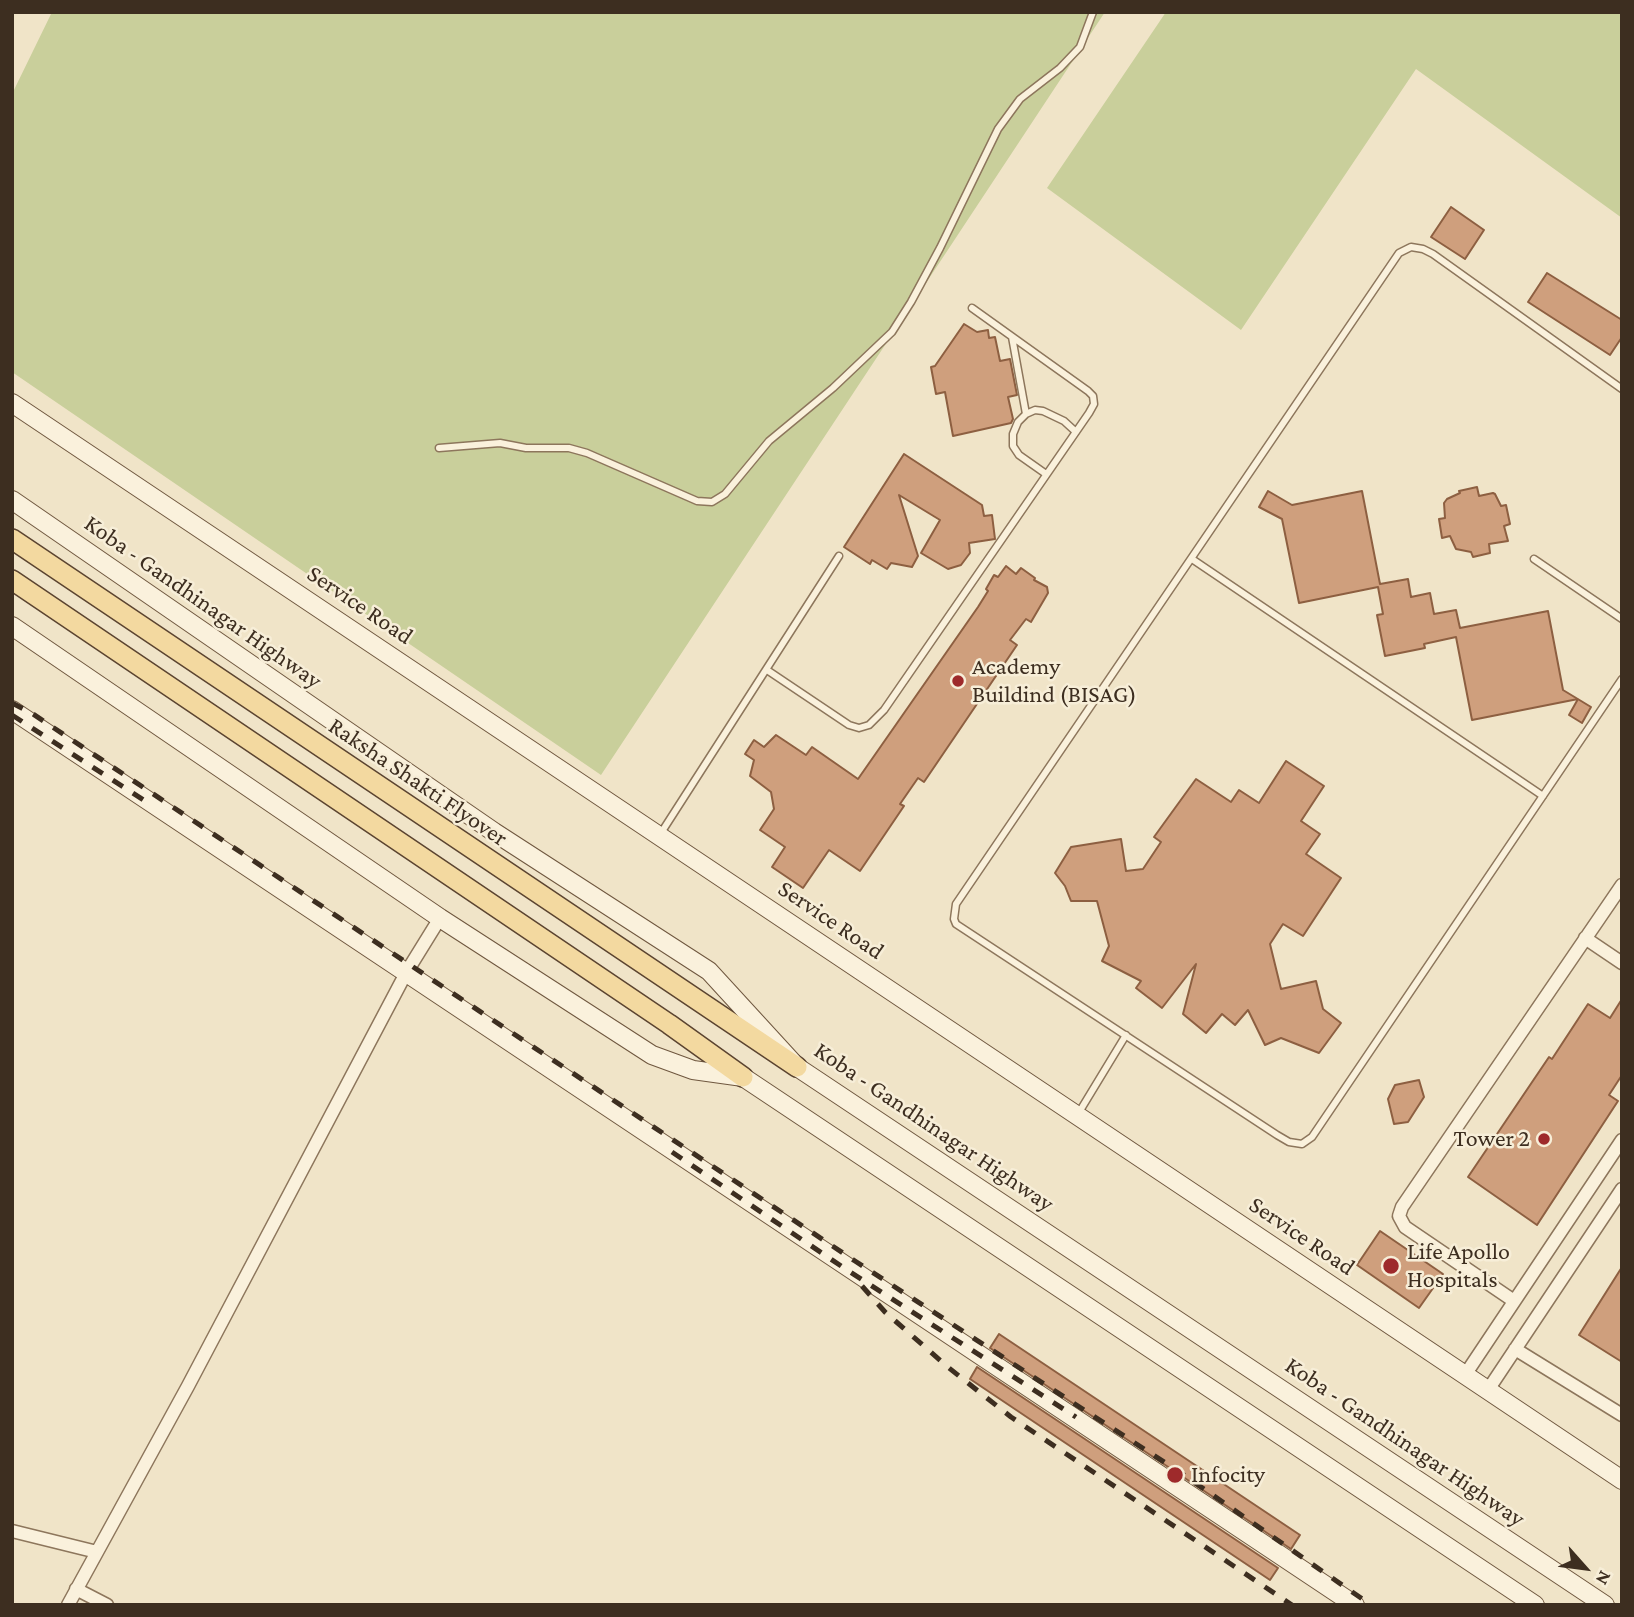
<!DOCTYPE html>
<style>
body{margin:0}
#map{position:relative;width:1634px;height:1617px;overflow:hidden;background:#f0e4c8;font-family:"Crimson Pro",serif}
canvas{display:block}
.frame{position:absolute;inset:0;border:14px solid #3d2e20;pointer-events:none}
.north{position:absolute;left:1550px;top:1533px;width:70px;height:70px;-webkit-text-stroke:5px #f7eed8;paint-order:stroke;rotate:118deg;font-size:19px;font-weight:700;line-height:28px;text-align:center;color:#3d2e20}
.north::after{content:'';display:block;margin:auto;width:24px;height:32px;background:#3d2e20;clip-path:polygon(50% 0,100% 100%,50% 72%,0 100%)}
</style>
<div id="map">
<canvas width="1634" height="1617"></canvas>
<div class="frame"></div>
<div class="north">N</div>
</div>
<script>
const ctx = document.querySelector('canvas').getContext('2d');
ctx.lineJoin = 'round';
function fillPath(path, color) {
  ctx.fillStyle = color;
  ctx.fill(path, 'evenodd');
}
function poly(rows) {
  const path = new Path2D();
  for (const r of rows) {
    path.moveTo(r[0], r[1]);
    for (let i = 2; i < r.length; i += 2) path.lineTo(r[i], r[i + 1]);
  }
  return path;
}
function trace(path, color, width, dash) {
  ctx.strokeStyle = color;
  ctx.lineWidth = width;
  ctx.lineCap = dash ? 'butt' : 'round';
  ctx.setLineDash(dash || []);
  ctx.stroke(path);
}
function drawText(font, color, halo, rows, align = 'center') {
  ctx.font = font + ' "Crimson Pro",serif';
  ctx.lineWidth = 5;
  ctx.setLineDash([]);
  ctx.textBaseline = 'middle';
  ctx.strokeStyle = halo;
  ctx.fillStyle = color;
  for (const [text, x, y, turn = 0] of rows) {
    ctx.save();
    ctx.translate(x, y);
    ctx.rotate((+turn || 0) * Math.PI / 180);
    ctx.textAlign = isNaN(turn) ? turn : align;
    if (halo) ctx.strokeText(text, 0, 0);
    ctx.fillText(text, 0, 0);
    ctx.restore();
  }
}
fillPath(poly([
 [52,12,1105,12,601,775,12,372,12,94],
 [1166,12,1622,12,1622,218,1416,69,1241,330,1047,188]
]), '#c9cf9b');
const building = poly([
 [1451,207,1484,230,1465,259,1431,237,1451,207],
 [1547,273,1622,320,1622,337,1610,355,1528,302,1547,273],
 [964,324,977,332,988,330,989,338,995,337,1000,361,1010,359,1017,395,1008,397,1013,419,1011,423,953,436,945,392,936,394,931,367,935,366,964,324],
 [904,454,982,505,984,516,992,515,995,539,969,543,970,553,961,565,948,569,921,553,940,520,899,495,918,556,912,567,891,563,887,569,872,560,870,564,844,547,904,454],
 [1477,487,1479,496,1493,493,1495,494,1501,506,1506,505,1510,524,1504,526,1508,541,1489,544,1490,553,1473,557,1471,552,1456,549,1450,536,1442,538,1439,519,1445,518,1444,503,1447,499,1460,493,1459,491,1477,487],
 [1268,491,1292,505,1362,491,1380,584,1408,579,1411,597,1430,593,1434,614,1456,610,1460,628,1548,611,1563,690,1591,707,1582,723,1569,715,1578,699,1472,720,1456,637,1424,644,1425,648,1385,656,1377,615,1383,614,1378,587,1299,603,1282,519,1259,507,1268,491],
 [1006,566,1016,574,1021,568,1035,578,1034,580,1047,587,1048,593,1031,622,1026,619,1010,640,1017,645,924,782,918,778,900,804,904,806,860,871,829,850,803,888,772,867,785,847,760,830,774,809,771,792,750,776,754,760,745,754,754,740,764,747,776,735,806,755,812,747,858,779,978,607,988,591,986,589,994,575,998,577,1006,566],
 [1286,761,1324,786,1301,821,1320,834,1306,854,1341,878,1303,936,1283,924,1270,944,1281,989,1316,981,1323,1009,1341,1023,1319,1053,1281,1038,1265,1045,1248,1010,1235,1025,1222,1014,1206,1033,1183,1014,1196,964,1162,1008,1136,988,1141,981,1102,961,1109,946,1097,901,1071,901,1065,886,1055,873,1071,847,1121,839,1126,871,1143,869,1161,842,1154,837,1196,779,1231,802,1239,790,1259,803,1286,761],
 [1622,999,1622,1075,1609,1095,1618,1101,1537,1225,1468,1177,1549,1057,1552,1059,1588,1004,1610,1018,1622,999],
 [1419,1080,1424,1097,1408,1122,1394,1124,1388,1099,1395,1085,1419,1080],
 [1380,1231,1443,1274,1419,1308,1357,1265,1380,1231],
 [1622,1267,1622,1362,1579,1335,1622,1267],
 [999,1334,1300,1535,1291,1549,990,1348,999,1334],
 [977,1367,1278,1568,1270,1580,970,1379,977,1367]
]);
fillPath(building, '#cf9f7d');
trace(building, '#8d5f41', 2);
const lane = poly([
 [1012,337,1026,414],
 [1622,389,1433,254,1423,249,1411,247,1399,253,956,904,954,919,956,924,1277,1135,1289,1142,1302,1144,1312,1137,1622,679],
 [439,448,500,443,526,448,569,448,587,453,697,501,712,502,725,494,769,441,833,388,892,332,911,302,940,248,998,129,1020,99,1060,68,1080,47,1093,12],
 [1046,474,1019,455,1013,446,1013,434,1018,422,1026,414,1035,410,1043,411,1064,421,1076,432],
 [1192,559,1543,796],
 [1534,559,1622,619],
 [767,670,849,725,859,728,869,725,884,710,1089,413,1094,404,1093,396,1088,391,972,308],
 [661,833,839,556],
 [1078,1114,1126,1035]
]);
const street = poly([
 [1585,938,1622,963],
 [1514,1301,1405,1227,1399,1216,1402,1207,1622,885],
 [1515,1349,1622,1415],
 [1465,1375,1622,1140],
 [1488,1390,1622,1189],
 [12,1531,97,1552],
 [76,1589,107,1605],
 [68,1605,188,1386,406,973,440,918]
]);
const secondary = poly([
 [12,403,1622,1480],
 [12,500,494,832,709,971,797,1067,1605,1605],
 [12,626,440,918,652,1055,693,1070,743,1077,1535,1605],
 [12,710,1355,1605]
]);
const primary = poly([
 [12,539,797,1067],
 [12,580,669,1024,743,1077]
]);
trace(lane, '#8d765c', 9);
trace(street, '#8d765c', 15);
trace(secondary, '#6f573f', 20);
trace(primary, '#5b4430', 22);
trace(lane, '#faf1dc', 6);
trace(street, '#faf1dc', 12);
trace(secondary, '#faf1dc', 18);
trace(primary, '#f3d9a0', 19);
trace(poly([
 [12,703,33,714,855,1261,1178,1471,1371,1605],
 [12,715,145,801],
 [672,1152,847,1270,1076,1417],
 [862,1286,885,1312,949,1368,1011,1417,1292,1605]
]), '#3d2e20', 5, [12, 12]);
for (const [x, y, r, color] of [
 [958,681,7,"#9e2a2b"],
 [1544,1139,7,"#9e2a2b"],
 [1391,1266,9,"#9e2a2b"],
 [1175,1475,9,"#9e2a2b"]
]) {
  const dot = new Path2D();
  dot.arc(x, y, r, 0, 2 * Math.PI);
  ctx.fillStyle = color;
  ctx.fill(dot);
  trace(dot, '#f7eed8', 2.5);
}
drawText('24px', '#3d2e20', '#f7eed8', [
 ["Koba - Gandhinagar Highway",203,602,35],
 ["Service Road",360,605,34],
 ["Raksha Shakti Flyover",418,782,34],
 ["Service Road",831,920,34],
 ["Koba - Gandhinagar Highway",934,1127,34],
 ["Service Road",1302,1236,34],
 ["Koba - Gandhinagar Highway",1405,1442,34]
]);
drawText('24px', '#3d2e20', '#f7eed8', [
 ["Academy",972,667],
 ["Buildind (BISAG)",972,695],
 ["Tower 2",1530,1139,"right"],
 ["Life Apollo",1407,1252],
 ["Hospitals",1407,1280],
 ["Infocity",1191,1475]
], 'left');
</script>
